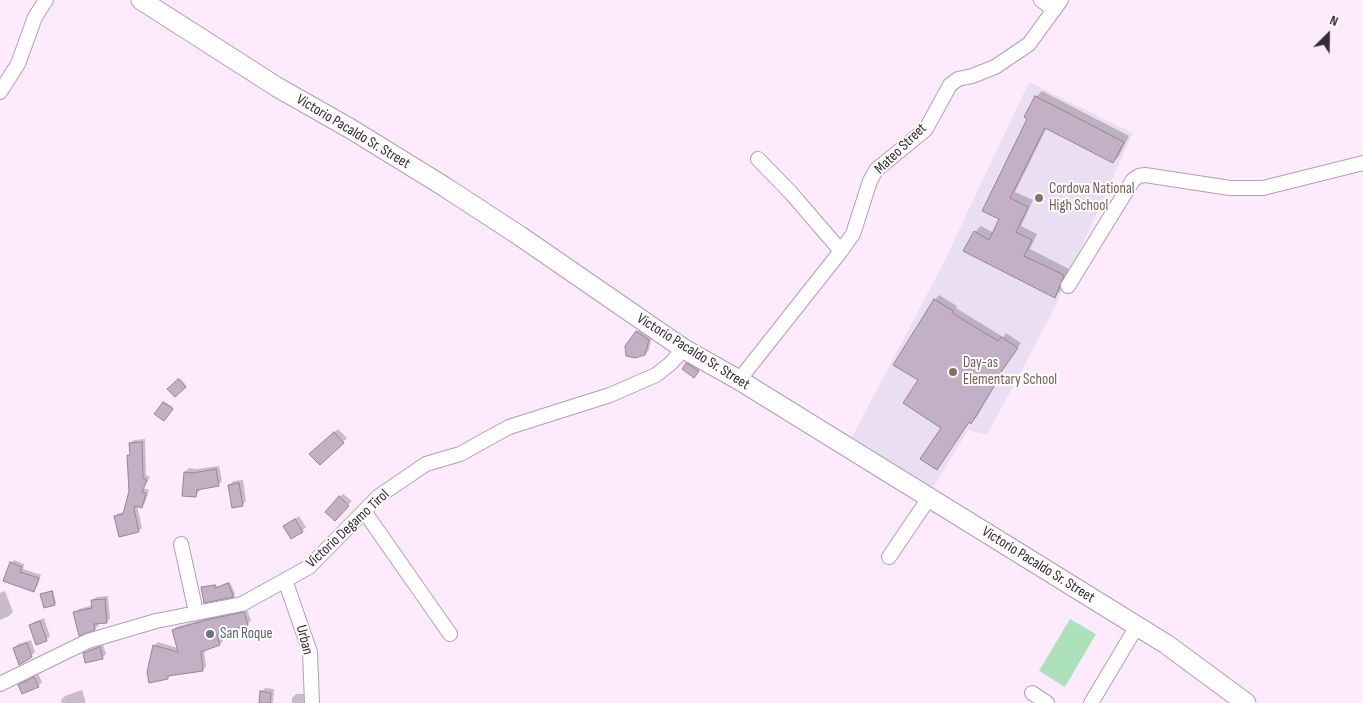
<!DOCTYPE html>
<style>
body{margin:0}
#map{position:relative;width:1363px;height:703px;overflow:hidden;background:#fdeafc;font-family:"Sofia Sans Condensed",sans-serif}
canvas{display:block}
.north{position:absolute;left:1303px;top:10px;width:50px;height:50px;-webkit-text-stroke:4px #fefefe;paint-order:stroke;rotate:23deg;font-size:14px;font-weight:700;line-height:20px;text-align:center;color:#342b33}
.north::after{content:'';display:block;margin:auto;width:18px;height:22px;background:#342b33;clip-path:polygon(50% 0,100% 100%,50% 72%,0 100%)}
</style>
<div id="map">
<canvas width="1363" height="703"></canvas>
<div class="north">N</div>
</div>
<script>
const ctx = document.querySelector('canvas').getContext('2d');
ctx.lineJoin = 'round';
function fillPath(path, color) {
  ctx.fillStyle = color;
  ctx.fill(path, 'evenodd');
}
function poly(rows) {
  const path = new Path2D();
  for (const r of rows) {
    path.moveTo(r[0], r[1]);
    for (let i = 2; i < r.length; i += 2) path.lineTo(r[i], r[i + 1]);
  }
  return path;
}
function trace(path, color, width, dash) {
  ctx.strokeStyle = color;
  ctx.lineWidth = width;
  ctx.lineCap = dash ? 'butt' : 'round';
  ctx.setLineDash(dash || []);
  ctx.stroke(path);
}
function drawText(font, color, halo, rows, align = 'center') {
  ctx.font = font + ' "Sofia Sans Condensed",sans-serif';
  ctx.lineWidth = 4;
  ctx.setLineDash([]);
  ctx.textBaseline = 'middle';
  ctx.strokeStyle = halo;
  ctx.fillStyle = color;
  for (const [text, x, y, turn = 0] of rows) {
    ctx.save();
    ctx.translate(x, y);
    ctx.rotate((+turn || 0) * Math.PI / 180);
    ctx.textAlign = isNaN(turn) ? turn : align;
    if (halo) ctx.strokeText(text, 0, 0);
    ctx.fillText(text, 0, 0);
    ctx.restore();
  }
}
fillPath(poly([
 [1029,82,1133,133,1051,315,987,435,968,430,933,488,852,437,944,262]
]), '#eadef2');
fillPath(poly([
 [1070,619,1096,634,1065,687,1039,671]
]), '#ace1b9');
fillPath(poly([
 [1042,91,1129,136,1119,156,1113,162,1047,127,1015,192,1033,200,1021,226,1037,234,1030,249,1069,269,1060,291,1054,297,975,232,981,226,994,233,1001,219,1029,118,1036,97],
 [939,295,957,306,956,308,1003,337,1006,333,1021,343,1000,374,1001,375,976,418,971,422,970,421,941,464,943,427,919,379,935,300],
 [640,328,652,336,649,350,645,354,637,332],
 [689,362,700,369,696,375,687,364],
 [180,378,186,385,175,395,169,389],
 [165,402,173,407,166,418,164,403],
 [338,429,347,438,320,463,311,454],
 [145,439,146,475,150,477,144,488,149,490,145,503,142,506,137,505,142,528,138,531,115,516,119,513,125,512,130,491,129,456,131,454,130,443,134,440],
 [219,466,222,481,218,485,200,488,199,492,195,495,185,472,189,468,197,469],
 [243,480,246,501,242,505,230,485,233,481],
 [343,494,352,501,335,519,326,512],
 [299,516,306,527,302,531,284,526],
 [14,560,24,564,23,569,41,575,37,587,34,590,11,563],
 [230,582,235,594,233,596,203,588,216,584,217,587],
 [53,590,56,603,55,604,42,594],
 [5,591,13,612,9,616,0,620,0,593],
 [108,596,110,618,107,622,98,623,99,625,95,629,80,634,75,613,79,609,93,605,92,601,96,597],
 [247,610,251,620,248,624,220,633,223,641,220,644,204,650,206,666,203,670,171,674,168,678,154,646,158,642,178,648,173,630,176,627,211,617],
 [44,618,50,636,46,640,37,643,30,625,34,622],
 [31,640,35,652,31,656,14,648,18,644],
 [103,644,106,654,102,658,84,654,88,650],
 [38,674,42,682,38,686,20,685,24,681],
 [265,688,274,689,273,703,260,703,261,692],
 [82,690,86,703,62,703,61,700,65,696],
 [296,694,307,694,308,703,292,703,292,698]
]), '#0003');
const building = poly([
 [1035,96,1124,142,1113,163,1045,128,1010,198,1028,207,1016,232,1032,240,1024,256,1064,275,1055,298,963,251,974,231,989,240,999,219,982,211,1027,119,1024,117,1035,96],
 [934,299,953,311,952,313,998,341,1001,337,1018,348,996,379,998,380,971,424,969,422,937,470,920,459,941,428,903,403,918,380,893,365,934,299],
 [636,331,649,340,645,355,635,358,626,356,625,346,636,331],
 [686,363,699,371,694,378,682,369,686,363],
 [178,379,186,387,175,397,167,389,178,379],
 [163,402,173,409,164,421,154,414,163,402],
 [334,432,344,443,320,465,309,454,334,432],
 [142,442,143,478,147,480,142,492,146,493,142,508,135,506,134,509,139,532,119,537,114,516,123,514,129,491,127,455,130,455,129,443,142,442],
 [216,469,219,486,197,490,196,497,182,496,184,472,193,473,216,469],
 [239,483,243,506,232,508,228,485,239,483],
 [339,496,349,506,335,521,325,512,339,496],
 [295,519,303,532,291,539,283,526,295,519],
 [10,562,22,567,20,572,39,578,34,592,3,581,10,562],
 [228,583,234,597,204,603,201,587,215,585,215,588,228,583],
 [52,591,55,605,44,608,40,594,52,591],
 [105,599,107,623,94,624,95,630,79,636,73,612,92,608,91,600,105,599],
 [244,612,248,625,217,635,220,645,201,652,203,671,168,676,168,679,149,683,147,672,153,645,178,652,172,630,206,620,244,612],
 [40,621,47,641,36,645,29,625,40,621],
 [27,643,32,657,19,665,13,648,27,643],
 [100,647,103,659,85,663,83,653,100,647],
 [34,677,39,687,22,694,18,685,34,677],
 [260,691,271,693,270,703,259,703,260,691]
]);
fillPath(building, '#c4b0c5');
trace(building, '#988499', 1);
const street = poly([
 [1041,0,1054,10],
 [0,92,18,64,35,17,46,0],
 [758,159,791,193,841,251],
 [1068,286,1133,180,1139,176,1145,175,1230,188,1263,188,1363,163],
 [739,380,841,251,853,234,870,181,876,170,926,129,950,85,958,79,972,76,995,67,1029,44,1061,0],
 [364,511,450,634],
 [181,544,196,612],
 [889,557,929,498],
 [285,580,310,652,312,703],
 [0,684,88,641,156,621,242,604,309,567,379,496,426,464,460,454,509,427,610,395,656,375,670,364,684,349],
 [1032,693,1047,703],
 [1091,703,1137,626]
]);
const secondary = poly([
 [141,0,277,87,351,129,445,187,520,236,684,349,739,380,1166,644,1246,703]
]);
trace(street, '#b49eb3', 16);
trace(secondary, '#b49eb3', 21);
trace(street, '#fff', 14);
trace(secondary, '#fff', 19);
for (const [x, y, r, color] of [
 [1039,198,5,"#8d6e63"],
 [953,372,5,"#8d6e63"],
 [210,634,5,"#6b7280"]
]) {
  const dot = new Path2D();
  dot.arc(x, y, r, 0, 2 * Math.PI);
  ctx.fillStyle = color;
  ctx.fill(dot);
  trace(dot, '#fefefe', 2);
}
drawText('15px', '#342b33', '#fefefe', [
 ["Victorio Pacaldo Sr. Street",353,132,31],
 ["Mateo Street",901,149,-44],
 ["Victorio Pacaldo Sr. Street",693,352,32],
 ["Victorio Degamo Tirol",348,529,-43],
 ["Victorio Pacaldo Sr. Street",1038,565,32],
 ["Urban",304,640,75]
]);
drawText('15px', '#785e54', '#fefefe', [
 ["Cordova National",1049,189],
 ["High School",1049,206],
 ["Day-as",963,363],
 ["Elementary School",963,380]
], 'left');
drawText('15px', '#5b616d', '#fefefe', [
 ["San Roque",220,634]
], 'left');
</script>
